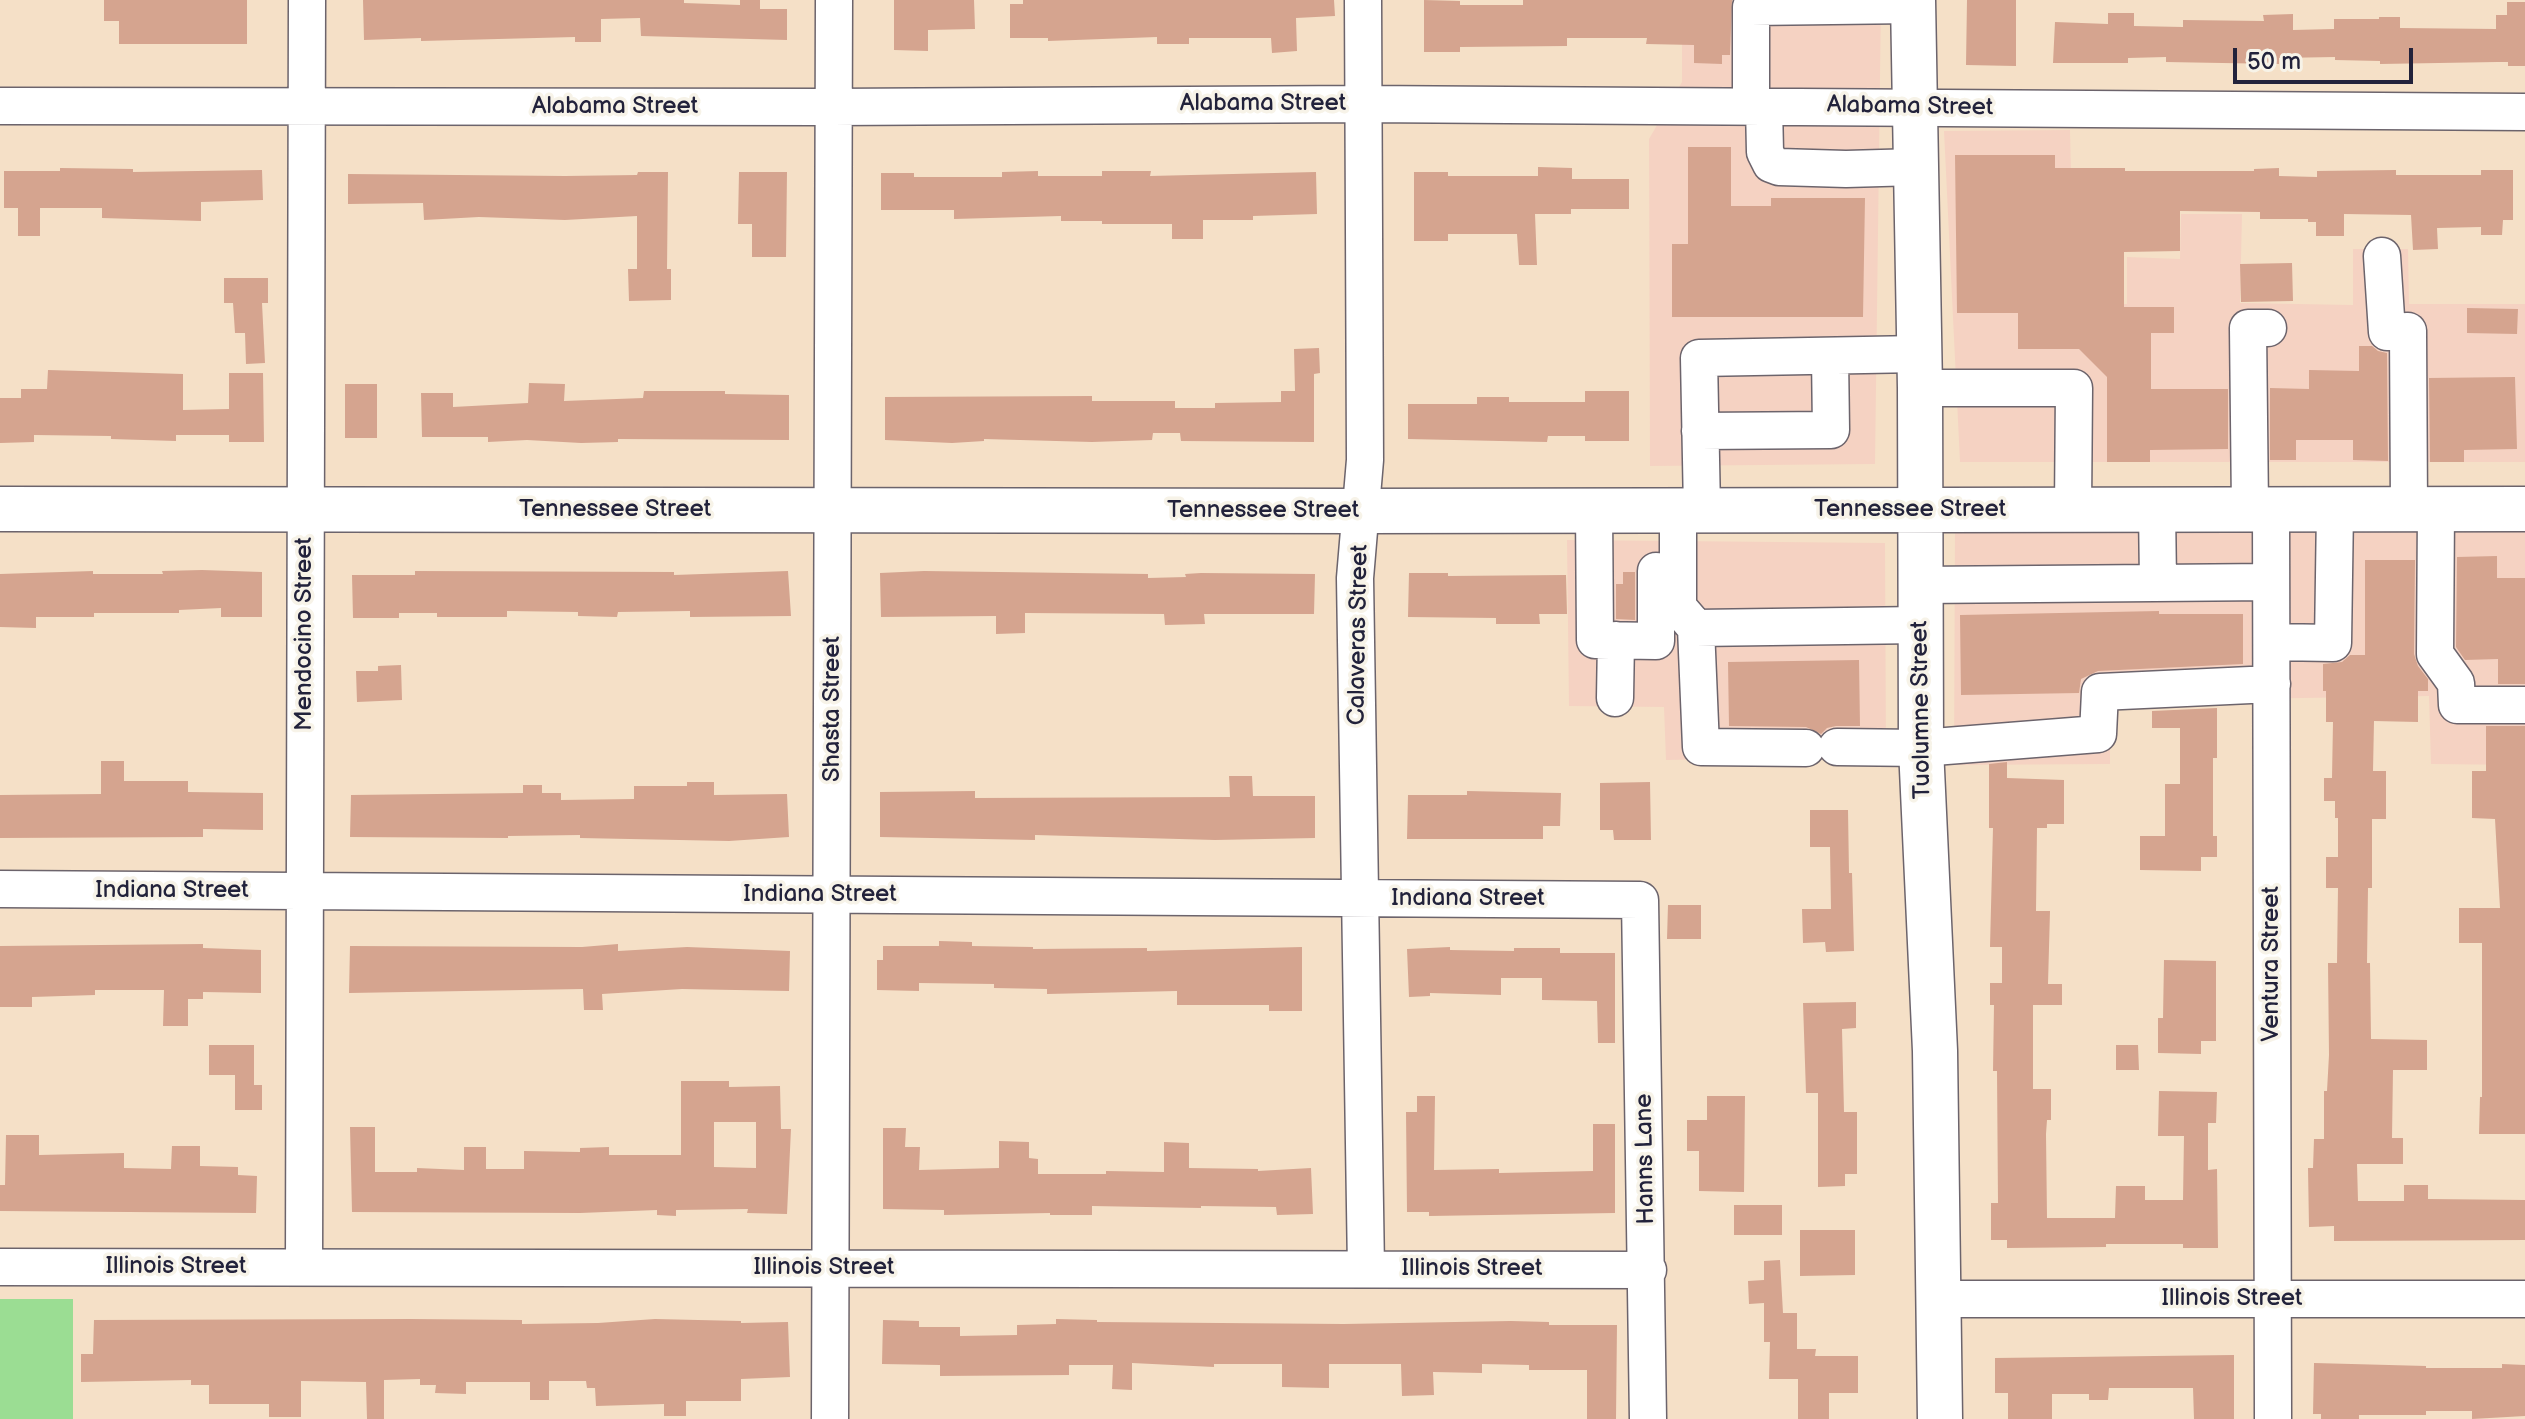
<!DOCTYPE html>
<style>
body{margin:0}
#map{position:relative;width:2525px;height:1419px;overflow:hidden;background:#f5e0c7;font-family:"Balsamiq Sans",sans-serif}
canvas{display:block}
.scale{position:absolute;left:2233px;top:48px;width:180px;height:36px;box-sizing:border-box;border:4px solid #22223b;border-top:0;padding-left:10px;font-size:24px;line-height:28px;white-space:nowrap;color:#22223b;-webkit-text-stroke:6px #f7f3e8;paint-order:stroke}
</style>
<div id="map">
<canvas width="2525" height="1419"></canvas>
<div class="scale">50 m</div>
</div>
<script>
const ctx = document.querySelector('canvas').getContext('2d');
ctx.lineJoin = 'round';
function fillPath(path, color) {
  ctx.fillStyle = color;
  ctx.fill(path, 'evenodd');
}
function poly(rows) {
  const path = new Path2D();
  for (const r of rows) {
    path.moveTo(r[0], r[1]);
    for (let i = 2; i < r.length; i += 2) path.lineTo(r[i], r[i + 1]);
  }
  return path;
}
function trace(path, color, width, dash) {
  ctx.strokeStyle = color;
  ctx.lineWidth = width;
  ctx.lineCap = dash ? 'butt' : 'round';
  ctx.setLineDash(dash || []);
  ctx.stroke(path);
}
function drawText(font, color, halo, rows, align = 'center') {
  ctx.font = font + ' "Balsamiq Sans",sans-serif';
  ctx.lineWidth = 7;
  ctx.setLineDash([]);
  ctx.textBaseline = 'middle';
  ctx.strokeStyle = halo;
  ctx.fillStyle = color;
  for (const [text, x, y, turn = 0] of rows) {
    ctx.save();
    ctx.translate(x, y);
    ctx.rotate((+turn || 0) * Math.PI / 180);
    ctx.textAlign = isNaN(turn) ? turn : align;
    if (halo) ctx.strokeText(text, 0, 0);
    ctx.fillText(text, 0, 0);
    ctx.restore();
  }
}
fillPath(poly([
 [1682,0,1881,0,1875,464,1650,466,1649,139,1682,82],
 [2070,130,2074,305,2127,304,2127,257,2180,259,2181,214,2242,214,2240,303,2353,305,2353,249,2408,249,2409,304,2525,304,2525,462,1960,462,1944,131],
 [1955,526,2525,530,2525,765,2431,764,2429,696,2110,701,2110,764,1954,765],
 [1567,540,1885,543,1886,756,1666,760,1664,707,1569,706]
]), '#f5d2c2');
fillPath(poly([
 [0,1299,73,1299,73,1419,0,1419]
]), '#9bdd93');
fillPath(poly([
 [104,0,247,0,247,44,119,44,119,21,104,21],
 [363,0,684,0,684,3,740,5,740,0,760,0,760,9,787,9,787,40,641,36,640,18,601,19,601,42,575,42,575,37,421,41,421,38,364,40],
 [894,0,974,0,975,29,928,30,928,51,894,50],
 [1023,0,1334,0,1335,16,1296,18,1297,51,1272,53,1271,38,1189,38,1189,44,1157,44,1157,37,1048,41,1048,38,1010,38,1010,4,1023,4],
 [1424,0,1460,1,1460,5,1523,5,1523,0,1732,0,1730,55,1722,55,1722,64,1694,63,1694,45,1646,44,1647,38,1567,38,1567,46,1460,47,1460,52,1424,52],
 [1967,0,2016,0,2016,66,1966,65],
 [2507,2,2525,2,2525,66,2508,66,2508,62,2497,62,2380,64,2380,61,2335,60,2335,57,2279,58,2279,64,2166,62,2166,57,2128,58,2128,63,2053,63,2055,22,2108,24,2108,13,2134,13,2134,26,2183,27,2183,20,2264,21,2263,15,2293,14,2293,30,2334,29,2334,19,2379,19,2379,17,2400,17,2400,28,2496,29,2496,15,2507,15],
 [1688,147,1731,147,1731,206,1771,206,1771,198,1865,198,1863,317,1672,317,1672,244,1688,244],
 [1955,155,2055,155,2055,168,2125,168,2125,171,2254,171,2254,169,2279,168,2279,176,2317,177,2317,171,2396,170,2396,175,2481,175,2481,170,2513,170,2513,220,2503,220,2502,235,2481,235,2481,227,2437,228,2438,249,2413,250,2411,215,2344,214,2344,236,2316,236,2316,222,2308,222,2308,219,2260,219,2260,212,2180,211,2180,251,2124,252,2124,307,2174,307,2174,333,2151,333,2151,389,2228,389,2228,449,2150,450,2150,462,2107,462,2107,377,2079,349,2018,349,2018,313,1957,313],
 [1538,167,1572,168,1572,179,1629,179,1629,209,1571,209,1571,214,1535,214,1537,265,1519,265,1517,234,1448,234,1448,241,1414,241,1414,172,1448,172,1448,176,1538,176],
 [60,168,133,169,133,172,262,170,263,200,201,202,201,221,102,218,102,208,40,208,40,236,18,236,18,208,4,208,4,171,60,171],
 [1038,171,1038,176,1102,176,1102,171,1151,171,1150,176,1316,172,1317,214,1253,216,1253,220,1203,220,1203,239,1172,239,1172,224,1102,224,1102,221,1061,221,1061,216,954,219,954,210,881,210,881,173,914,173,914,177,1002,177,1002,172],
 [638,172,668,172,667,269,671,269,671,300,629,301,628,269,637,269,637,216,565,220,479,217,424,220,423,203,348,204,348,174,565,176,637,175],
 [739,172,787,172,786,257,752,257,752,224,738,224],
 [2292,263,2293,301,2241,302,2240,264],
 [224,278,268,278,268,303,262,303,265,363,246,364,245,333,235,333,233,303,224,303],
 [2467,308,2518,309,2517,334,2467,333],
 [2359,346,2372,346,2378,351,2387,353,2388,461,2353,460,2353,440,2296,440,2296,460,2270,460,2270,388,2309,389,2309,370,2359,371],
 [1319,348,1320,373,1314,374,1314,442,1181,441,1180,433,1153,433,1152,440,1092,442,984,439,984,441,952,443,885,440,885,397,1092,396,1092,401,1175,401,1175,408,1215,408,1215,403,1281,402,1281,391,1295,391,1294,349],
 [48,370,183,374,183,410,229,409,229,373,263,373,264,442,229,442,229,435,176,435,176,441,111,439,111,436,34,435,34,442,0,443,0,398,21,398,21,389,47,389],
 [2515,377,2517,449,2464,450,2464,462,2430,462,2429,378],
 [529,383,565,384,564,401,643,398,644,391,725,391,725,394,789,395,789,440,618,439,618,442,581,443,527,440,488,442,488,437,422,437,421,393,453,393,453,407,528,403],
 [345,384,377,384,377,438,345,438],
 [1585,391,1629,391,1629,441,1585,441,1585,436,1548,436,1547,442,1408,439,1408,404,1477,404,1477,397,1509,397,1509,402,1585,402],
 [2497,556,2497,578,2525,578,2525,684,2498,684,2498,659,2465,660,2456,647,2457,557],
 [2365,560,2415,560,2414,654,2418,666,2428,679,2428,691,2418,691,2418,722,2374,721,2373,771,2386,771,2386,819,2372,819,2372,888,2368,888,2367,963,2370,963,2371,1039,2427,1040,2427,1070,2393,1070,2392,1138,2403,1138,2403,1164,2357,1164,2358,1201,2404,1201,2404,1185,2428,1185,2428,1199,2525,1200,2525,1240,2334,1241,2334,1226,2309,1227,2308,1168,2313,1168,2314,1139,2324,1139,2324,1091,2327,1091,2329,1055,2328,963,2337,963,2338,888,2326,888,2326,857,2338,857,2338,818,2335,818,2335,801,2324,801,2324,778,2332,778,2333,722,2326,722,2326,691,2323,691,2323,664,2342,662,2350,655,2365,655],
 [202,570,262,572,262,617,221,617,221,608,179,610,179,613,94,613,94,617,36,617,36,628,0,627,0,574,93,571,93,574,163,574,162,571],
 [415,571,674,572,674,575,788,571,791,616,690,617,690,611,618,612,617,617,578,616,578,612,507,611,507,617,437,617,437,613,399,613,399,618,353,618,352,575,415,575],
 [924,571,1148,574,1148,578,1186,577,1185,574,1201,573,1315,574,1314,614,1204,614,1205,624,1165,625,1164,614,1025,613,1025,633,996,634,996,616,881,617,880,573],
 [1623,572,1635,572,1635,620,1616,619,1616,584,1623,584],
 [1409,573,1448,573,1448,576,1566,575,1567,614,1539,614,1540,624,1496,624,1496,618,1408,617],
 [2159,611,2159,614,2243,614,2243,664,2098,671,2081,679,2079,693,1961,695,1960,615],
 [1859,660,1860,726,1836,726,1827,728,1821,734,1806,727,1729,726,1728,662],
 [401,665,402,700,357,702,356,671,378,671,378,666],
 [2217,708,2217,758,2213,758,2213,836,2217,836,2217,857,2201,857,2201,871,2140,870,2140,836,2165,836,2165,784,2180,784,2180,728,2152,728,2152,711],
 [2486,726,2525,726,2525,1134,2479,1134,2480,1097,2482,1097,2482,943,2459,943,2459,908,2500,908,2495,819,2472,818,2472,771,2486,771],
 [101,761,124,761,124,781,188,781,188,792,263,793,263,830,203,829,203,837,0,838,0,795,101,794],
 [2007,762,2007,778,2064,780,2064,824,2047,824,2047,828,2037,828,2036,911,2050,911,2048,984,2062,984,2062,1005,2033,1005,2033,1089,2051,1089,2051,1120,2047,1120,2046,1134,2047,1218,2115,1218,2116,1186,2145,1186,2145,1200,2183,1200,2184,1136,2158,1136,2159,1091,2217,1092,2216,1123,2208,1123,2208,1170,2217,1169,2218,1248,2183,1248,2183,1244,2106,1244,2106,1247,2007,1248,2007,1240,1991,1240,1991,1203,1998,1203,1997,1071,1993,1071,1994,1005,1990,1005,1990,983,2002,983,2002,947,1990,947,1993,828,1989,828,1989,764],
 [1229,776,1252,776,1253,796,1315,796,1315,838,1215,840,1035,835,1035,840,880,837,880,792,975,791,975,798,1230,797],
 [687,782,714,782,714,795,787,794,789,837,729,841,580,838,580,835,508,836,508,838,350,837,351,795,523,793,523,785,542,785,542,793,561,793,561,800,634,799,634,786,687,786],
 [1650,782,1651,840,1614,840,1613,830,1600,830,1600,783],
 [1467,791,1561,793,1560,826,1543,826,1543,839,1407,839,1408,795,1467,795],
 [1810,810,1848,810,1849,873,1852,873,1854,951,1826,952,1825,942,1803,943,1802,909,1831,909,1830,847,1810,847],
 [1668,905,1701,905,1701,939,1667,939],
 [939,941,972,942,972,946,1033,947,1033,949,1147,948,1147,951,1302,947,1302,1011,1269,1011,1269,1005,1177,1005,1177,991,1047,994,1047,989,994,988,994,984,919,983,919,991,877,990,877,960,883,960,883,946,939,946],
 [203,944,203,948,261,950,261,993,203,992,203,999,188,999,188,1026,163,1026,164,990,95,990,95,995,32,997,32,1007,0,1007,0,946],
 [618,944,618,951,687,947,790,951,789,991,682,989,602,994,603,1010,584,1010,583,989,349,993,350,946,582,947],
 [1450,947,1450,950,1514,951,1514,948,1560,948,1560,953,1615,953,1615,1043,1598,1043,1597,1001,1542,1000,1542,978,1501,978,1501,995,1430,993,1430,996,1409,997,1407,949],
 [2164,960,2216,961,2216,1041,2201,1041,2201,1054,2158,1053,2158,1018,2163,1018],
 [1856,1002,1856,1028,1842,1029,1844,1112,1857,1112,1857,1174,1845,1174,1845,1186,1818,1187,1818,1093,1806,1093,1803,1003],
 [209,1045,254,1045,254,1085,262,1085,262,1110,235,1110,235,1075,209,1075],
 [2116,1045,2138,1045,2139,1070,2116,1070],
 [681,1081,729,1081,729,1087,780,1086,781,1129,791,1129,787,1214,747,1213,748,1209,676,1210,676,1216,657,1215,657,1210,580,1213,352,1212,350,1127,375,1127,375,1172,417,1172,417,1168,464,1170,464,1147,486,1147,486,1169,524,1169,524,1151,580,1152,580,1148,609,1147,609,1155,681,1155],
 [714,1122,756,1122,756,1168,714,1167],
 [1417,1096,1435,1096,1434,1170,1499,1169,1499,1173,1593,1171,1593,1124,1615,1124,1615,1213,1429,1216,1429,1212,1407,1212,1406,1112,1417,1112],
 [1707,1096,1745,1096,1744,1192,1699,1191,1699,1151,1687,1151,1687,1120,1707,1120],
 [883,1128,906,1128,905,1147,920,1147,919,1170,999,1168,999,1141,1029,1142,1029,1158,1038,1159,1038,1174,1106,1174,1106,1171,1164,1172,1164,1142,1189,1143,1189,1168,1258,1169,1258,1171,1311,1168,1313,1214,1277,1215,1276,1207,1201,1206,1201,1208,1092,1206,1092,1215,1050,1215,1050,1213,944,1215,944,1210,883,1209],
 [6,1135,39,1135,39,1155,124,1153,124,1168,171,1169,172,1146,200,1146,200,1166,238,1167,238,1175,257,1176,256,1213,0,1211,0,1185,5,1185],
 [1734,1205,1782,1205,1782,1235,1734,1235],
 [1800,1230,1855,1230,1855,1275,1800,1276],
 [1780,1260,1783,1313,1797,1313,1797,1349,1816,1349,1815,1356,1858,1356,1858,1393,1829,1393,1829,1419,1798,1419,1798,1379,1769,1379,1770,1342,1764,1342,1764,1303,1749,1304,1748,1281,1764,1280,1764,1261],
 [410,1319,522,1320,522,1324,598,1323,655,1319,741,1321,741,1323,788,1322,790,1377,741,1379,741,1401,686,1401,686,1416,664,1416,664,1404,596,1406,595,1388,587,1388,586,1381,549,1381,549,1400,530,1400,530,1382,466,1382,466,1394,435,1393,436,1385,420,1385,420,1379,384,1380,384,1419,367,1419,366,1382,301,1381,301,1417,269,1417,269,1404,209,1404,209,1385,191,1385,191,1380,81,1382,81,1354,93,1354,94,1320],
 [1056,1319,1097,1320,1097,1322,1344,1324,1511,1321,1549,1322,1549,1325,1617,1325,1616,1419,1587,1419,1587,1370,1529,1370,1529,1365,1482,1364,1482,1373,1433,1372,1434,1395,1402,1396,1401,1364,1329,1364,1329,1388,1282,1387,1282,1364,1214,1364,1214,1367,1132,1363,1132,1390,1112,1389,1113,1365,1069,1365,1069,1375,940,1376,940,1365,882,1364,883,1320,919,1321,919,1327,960,1327,960,1336,1017,1335,1017,1325,1056,1324],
 [2234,1355,2234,1419,2194,1419,2193,1388,2109,1388,2108,1400,2089,1400,2089,1394,2052,1394,2052,1419,2008,1419,2008,1393,1995,1393,1995,1358],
 [2314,1363,2426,1366,2426,1368,2502,1368,2502,1364,2525,1365,2525,1416,2472,1419,2472,1411,2426,1411,2426,1415,2359,1415,2359,1419,2321,1419,2321,1414,2313,1414]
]), '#d5a48f');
const minor = poly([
 [1363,0,1365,460,1355,578,1366,1269],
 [0,106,832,107,1363,104,2525,112],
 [1751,106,1751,7,1914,5],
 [1764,106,1765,152,1771,164,1779,167,1846,169,1917,167],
 [2382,256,2387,332,2408,331,2409,509],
 [1920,388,2074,388,2073,509],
 [1700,431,1831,430,1830,356],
 [1594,509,1595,640,1656,641,1656,571],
 [2157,509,2158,582],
 [2250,509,2248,328,2268,328],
 [2271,509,2273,1419],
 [2436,509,2435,654,2456,683,2457,705,2525,705],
 [1678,510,1678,607,1696,628,1701,747,1806,748],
 [1702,510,1699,358,1919,354],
 [1920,585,2271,582],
 [1696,628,1921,625],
 [2272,642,2333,643,2335,509],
 [1615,698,1616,640],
 [1837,747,1921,748,2098,734,2100,692,2272,684],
 [0,889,1640,900,1648,1419],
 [0,1267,1648,1270],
 [304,1267,307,0],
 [1939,1299,2525,1299],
 [830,1419,834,0]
]);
const major = poly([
 [1913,0,1920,388,1921,748,1935,1051,1940,1419],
 [0,509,1362,511,2525,509]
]);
trace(minor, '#6c646c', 39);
trace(major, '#6c646c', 47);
trace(minor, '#fff', 36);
trace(major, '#fff', 44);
drawText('24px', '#22223b', '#f7f3e8', [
 ["Alabama Street",1263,104],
 ["Alabama Street",615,107],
 ["Alabama Street",1910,107,1],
 ["Tennessee Street",615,510],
 ["Tennessee Street",1910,510],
 ["Tennessee Street",1263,511],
 ["Mendocino Street",305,634,-90],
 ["Calaveras Street",1359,635,-89],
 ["Shasta Street",833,709,-90],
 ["Tuolumne Street",1922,710,-91],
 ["Indiana Street",172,891],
 ["Indiana Street",820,895],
 ["Indiana Street",1468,899],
 ["Ventura Street",2272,964,-90],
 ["Hanns Lane",1646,1159,-91],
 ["Illinois Street",176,1267],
 ["Illinois Street",824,1268],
 ["Illinois Street",1472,1269],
 ["Illinois Street",2232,1299]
]);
</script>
